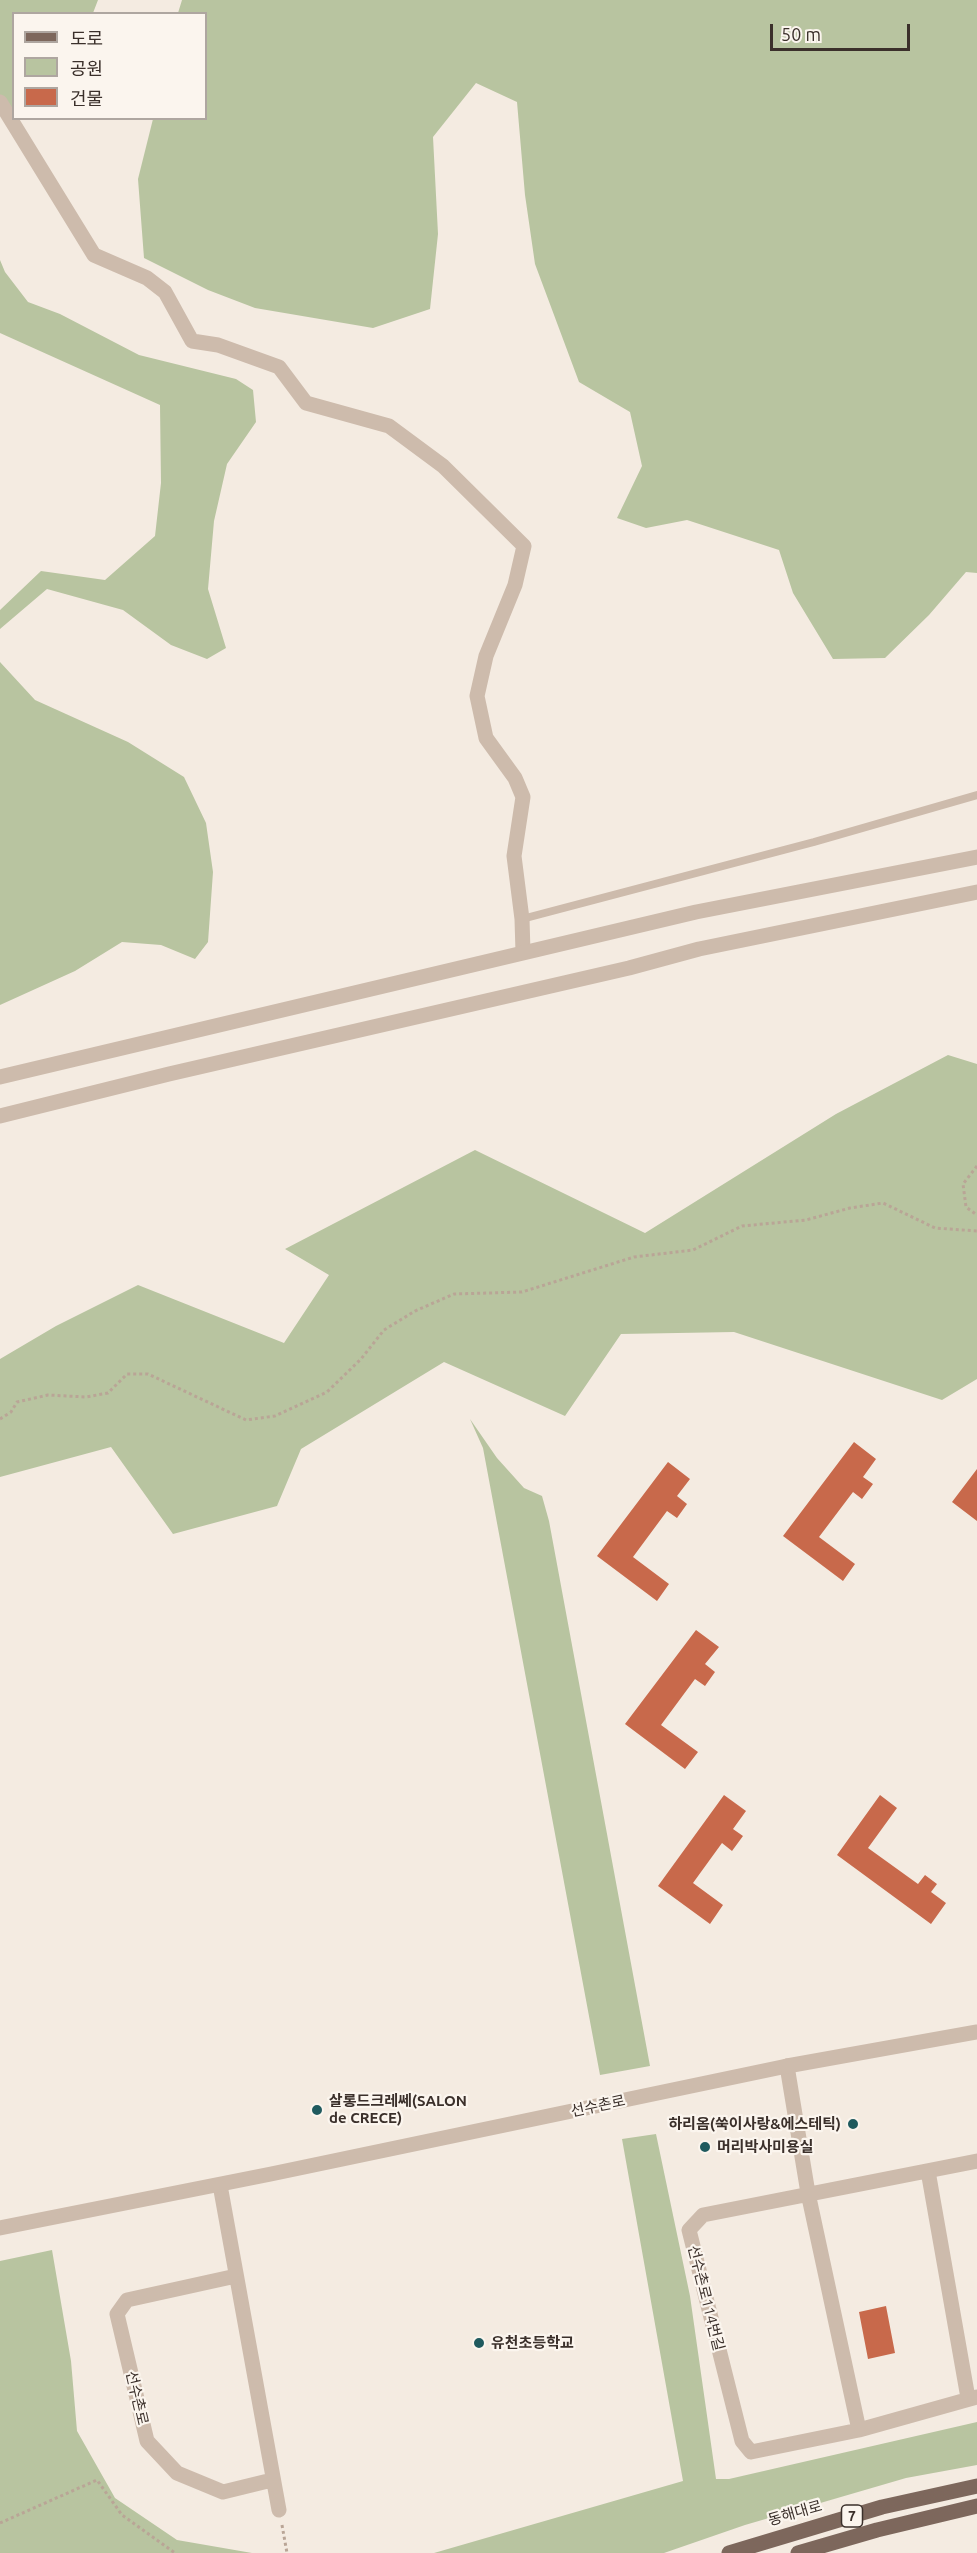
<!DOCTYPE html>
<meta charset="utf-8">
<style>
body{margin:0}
#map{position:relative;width:977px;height:2553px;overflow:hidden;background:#f4ebe1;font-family:Ubuntu,"Noto Sans KR",sans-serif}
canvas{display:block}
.legend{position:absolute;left:12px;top:12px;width:195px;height:108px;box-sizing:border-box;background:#fbf5ee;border:2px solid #aea6a0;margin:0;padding:8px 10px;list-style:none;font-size:18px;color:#3b302b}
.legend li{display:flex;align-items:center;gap:12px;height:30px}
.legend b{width:30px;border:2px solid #aea6a0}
.scale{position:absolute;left:770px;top:24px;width:140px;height:27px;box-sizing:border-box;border:3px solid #3b302b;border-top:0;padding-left:8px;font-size:18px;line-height:21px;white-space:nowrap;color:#3b302b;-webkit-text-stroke:4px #fbf5ee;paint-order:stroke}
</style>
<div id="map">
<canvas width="977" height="2553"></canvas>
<ul class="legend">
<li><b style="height:8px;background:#7d675c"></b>도로</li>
<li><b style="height:16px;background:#b8c4a0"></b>공원</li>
<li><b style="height:16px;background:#c8694b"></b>건물</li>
</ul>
<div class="scale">50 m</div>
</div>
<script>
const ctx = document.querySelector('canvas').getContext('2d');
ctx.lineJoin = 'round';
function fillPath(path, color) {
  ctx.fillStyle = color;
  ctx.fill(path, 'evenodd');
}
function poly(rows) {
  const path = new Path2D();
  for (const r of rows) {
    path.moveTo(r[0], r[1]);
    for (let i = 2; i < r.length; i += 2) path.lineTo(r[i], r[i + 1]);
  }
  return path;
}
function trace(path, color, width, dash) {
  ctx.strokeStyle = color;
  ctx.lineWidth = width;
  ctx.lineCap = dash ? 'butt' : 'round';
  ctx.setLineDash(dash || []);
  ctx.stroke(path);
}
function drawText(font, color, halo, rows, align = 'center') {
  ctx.font = font + ' Ubuntu,"Noto Sans KR",sans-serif';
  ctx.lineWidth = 4.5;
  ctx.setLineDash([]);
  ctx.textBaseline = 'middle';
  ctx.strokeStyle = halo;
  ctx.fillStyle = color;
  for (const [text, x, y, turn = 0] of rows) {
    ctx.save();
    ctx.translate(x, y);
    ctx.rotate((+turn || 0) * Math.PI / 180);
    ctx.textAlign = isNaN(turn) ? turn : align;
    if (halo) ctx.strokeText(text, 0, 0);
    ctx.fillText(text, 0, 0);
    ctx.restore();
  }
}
fillPath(poly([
 [0,0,98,0,93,13,14,14,13,112,0,99],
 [182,0,977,0,977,573,966,572,929,615,885,658,833,659,793,593,779,550,687,520,646,528,617,518,642,466,630,412,579,382,535,264,525,195,517,102,476,83,433,137,438,234,430,309,373,328,255,308,208,290,144,258,138,179,153,119,206,118,206,14,178,13],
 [0,260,5,272,28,302,60,314,139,355,236,379,253,390,256,422,227,464,214,521,208,589,226,648,207,659,171,645,123,610,47,589,0,629,0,610,41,571,105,580,155,536,161,483,160,405,0,333],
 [0,662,35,700,128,742,184,777,206,823,213,872,208,942,195,959,161,945,122,942,75,971,0,1005],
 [948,1055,977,1064,977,1379,942,1400,734,1332,621,1334,565,1416,444,1362,301,1449,277,1506,173,1534,111,1447,0,1477,0,1359,56,1326,138,1285,284,1343,329,1275,285,1249,475,1150,645,1233,836,1114],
 [470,1419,497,1458,524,1488,542,1496,549,1521,650,2066,600,2075,483,1448],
 [656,2134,690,2296,716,2479,729,2479,977,2422,977,2465,906,2478,745,2525,664,2553,434,2553,683,2481,622,2139],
 [52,2250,71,2361,77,2431,115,2498,177,2540,252,2553,0,2553,0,2261]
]), '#b8c4a0');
fillPath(poly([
 [854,1442,876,1459,863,1477,873,1484,862,1499,853,1492,819,1537,855,1564,843,1581,783,1536],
 [668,1462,690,1479,677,1496,687,1504,677,1518,667,1511,633,1557,669,1584,657,1601,597,1556],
 [977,1469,977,1521,952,1502],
 [696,1630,719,1647,705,1664,715,1672,705,1686,695,1679,661,1725,698,1752,685,1769,625,1724],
 [724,1795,746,1811,733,1829,743,1836,732,1851,722,1843,693,1883,723,1905,710,1924,658,1886],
 [880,1795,897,1808,868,1848,918,1884,925,1875,937,1884,931,1892,946,1903,931,1924,837,1855],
 [886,2306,895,2353,868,2359,859,2312]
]), '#c8694b');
trace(poly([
 [977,1166,963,1184,966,1207,977,1215],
 [0,1419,11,1412,17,1402,48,1395,86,1397,108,1393,127,1374,148,1374,246,1420,275,1416,327,1392,361,1359,384,1330,415,1311,454,1294,522,1292,634,1257,693,1250,742,1226,806,1220,850,1208,883,1203,935,1228,977,1231],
 [0,2523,97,2480,122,2515,175,2553],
 [282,2525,287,2553]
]), '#b9a596', 3, [3, 3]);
trace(poly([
 [522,919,814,842,977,795]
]), '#cdbbac', 8);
trace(poly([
 [0,102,94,255,147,278,165,292,192,341,218,345,279,367,306,403,389,426,443,466,524,546,515,585,486,656,477,696,486,738,515,778,523,797,514,856,522,919,523,952],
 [787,2066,808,2193,859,2430],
 [977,2161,703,2215,689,2230,742,2441,751,2452,859,2430,977,2397],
 [928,2171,968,2398],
 [220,2185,279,2510],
 [236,2276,127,2300,117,2314,147,2441,177,2473,223,2492,272,2480]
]), '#cdbbac', 15);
trace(poly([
 [0,1077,696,912,977,857],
 [0,1116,169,1074,629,968,699,949,977,892],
 [0,2228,271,2174,787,2066,977,2032]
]), '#cdbbac', 15);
trace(poly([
 [729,2553,882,2507,977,2486],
 [798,2553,877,2530,977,2506]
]), '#7d675c', 15);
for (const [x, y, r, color] of [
 [317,2110,6,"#1f5a5e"],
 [853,2124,6,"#1f5a5e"],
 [705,2147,6,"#1f5a5e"],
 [479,2343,6,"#1f5a5e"]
]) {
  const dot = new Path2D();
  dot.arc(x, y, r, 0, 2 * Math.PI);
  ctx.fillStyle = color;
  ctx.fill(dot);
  trace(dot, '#fbf5ee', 2);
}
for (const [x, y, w] of [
 [852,2516,21]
]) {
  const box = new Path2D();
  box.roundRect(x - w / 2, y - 11, w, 22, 4.5);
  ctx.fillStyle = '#fbf5ee';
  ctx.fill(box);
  trace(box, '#3b302b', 1.5);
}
drawText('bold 14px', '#3b302b', null, [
 ["7",852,2516]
]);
drawText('bold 15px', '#3b302b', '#fbf5ee', [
 ["살롱드크레쎄(SALON",329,2101],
 ["de CRECE)",329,2118],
 ["하리옴(쑥이사랑&에스테틱)",841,2124,"right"],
 ["머리박사미용실",717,2147],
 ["유천초등학교",491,2343]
], 'left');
drawText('15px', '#3b302b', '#fbf5ee', [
 ["선수촌로",598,2106,-12],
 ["선수촌로114번길",706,2298,76],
 ["선수촌로",137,2398,77],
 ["동해대로",795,2513,-16]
]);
</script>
